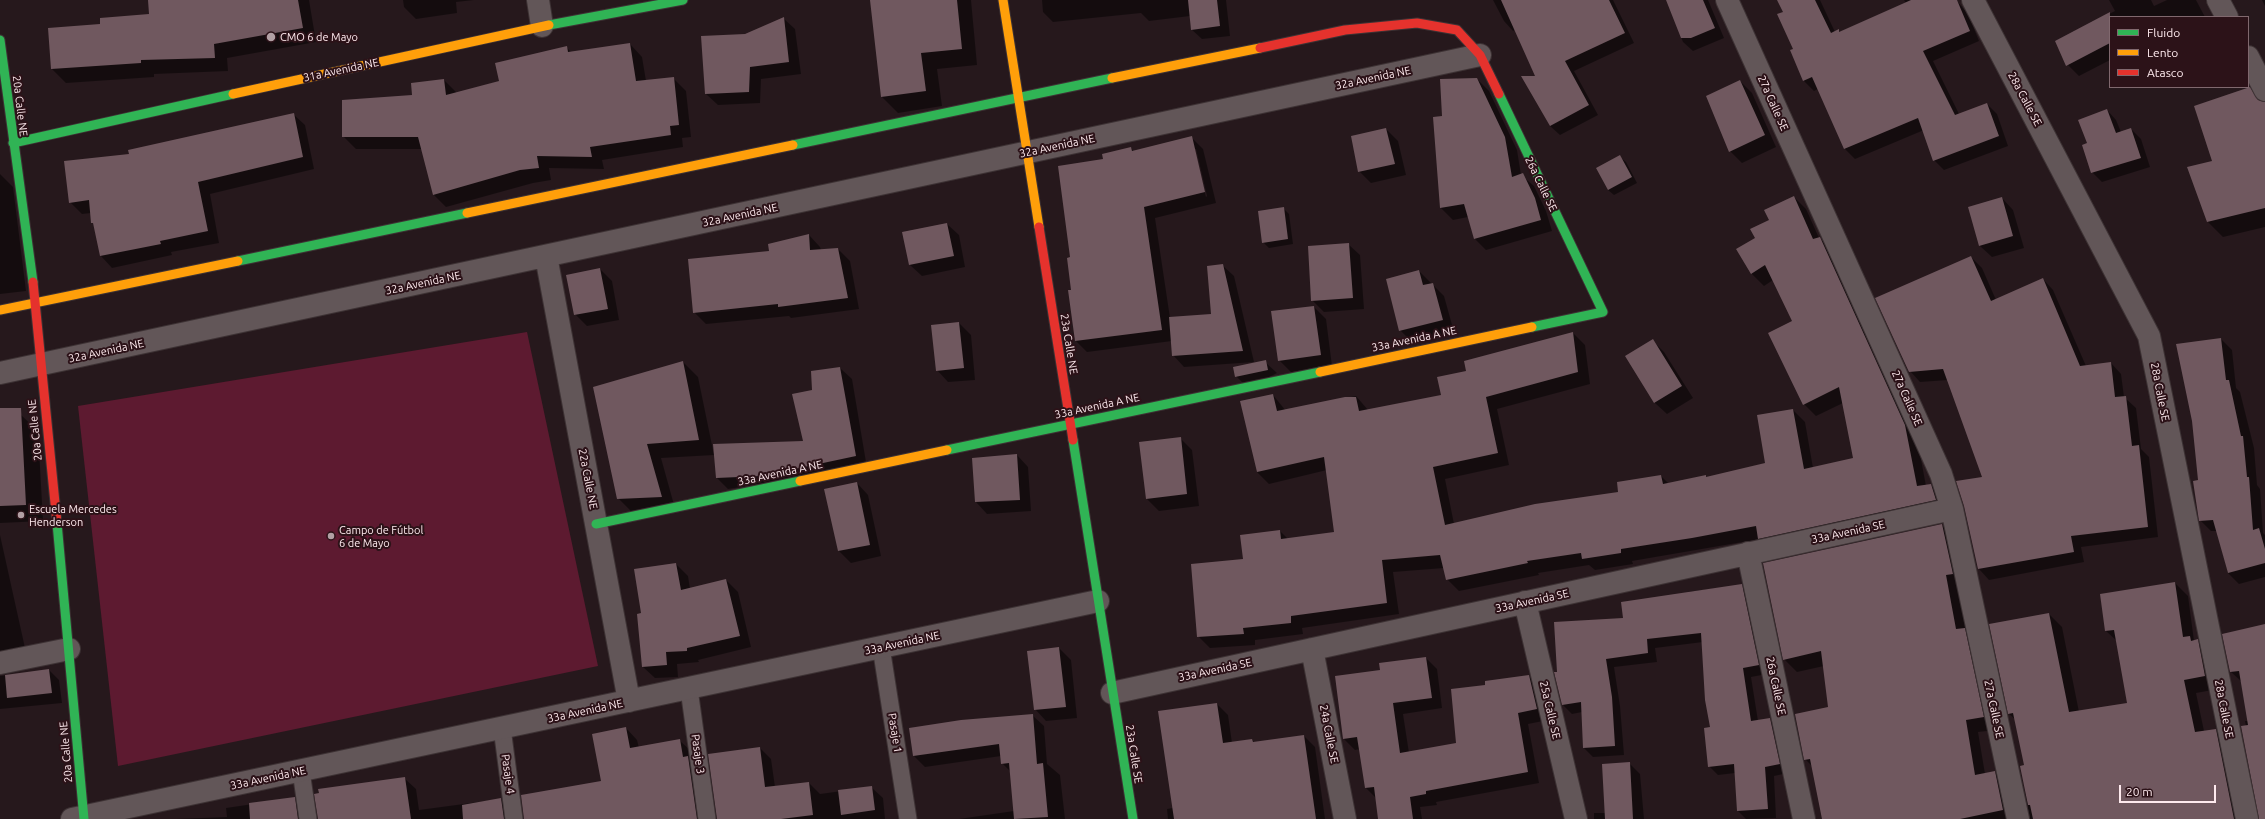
<!DOCTYPE html>
<meta charset="utf-8">
<style>
body{margin:0}
#map{position:relative;width:2265px;height:819px;overflow:hidden;background:#26181c;font-family:Ubuntu,sans-serif}
canvas{display:block}
.legend{position:absolute;left:2109px;top:16px;width:140px;height:72px;box-sizing:border-box;background:#2c1218;border:1px solid #80686e;margin:0;padding:5px 7px;list-style:none;font-size:12px;color:#feeaee}
.legend li{display:flex;align-items:center;gap:8px;height:20px}
.legend b{width:20px;border:1px solid #80686e}
.scale{position:absolute;left:2119px;top:785px;width:97px;height:18px;box-sizing:border-box;border:2px solid #feeaee;border-top:0;padding-left:5px;font-size:12px;line-height:14px;white-space:nowrap;color:#feeaee;-webkit-text-stroke:3px #2c1218;paint-order:stroke}
</style>
<div id="map">
<canvas width="2265" height="819"></canvas>
<ul class="legend">
<li><b style="height:5px;background:#30b455"></b>Fluido</li>
<li><b style="height:5px;background:#ff9f0a"></b>Lento</li>
<li><b style="height:5px;background:#e5322d"></b>Atasco</li>
</ul>
<div class="scale">20 m</div>
</div>
<script>
const ctx = document.querySelector('canvas').getContext('2d');
ctx.lineJoin = 'round';
function fillPath(path, color) {
  ctx.fillStyle = color;
  ctx.fill(path, 'evenodd');
}
function poly(rows) {
  const path = new Path2D();
  for (const r of rows) {
    path.moveTo(r[0], r[1]);
    for (let i = 2; i < r.length; i += 2) path.lineTo(r[i], r[i + 1]);
  }
  return path;
}
function trace(path, color, width, dash) {
  ctx.strokeStyle = color;
  ctx.lineWidth = width;
  ctx.lineCap = dash ? 'butt' : 'round';
  ctx.setLineDash(dash || []);
  ctx.stroke(path);
}
function drawText(font, color, halo, rows, align = 'center') {
  ctx.font = font + ' Ubuntu,sans-serif';
  ctx.lineWidth = 4;
  ctx.setLineDash([]);
  ctx.textBaseline = 'middle';
  ctx.strokeStyle = halo;
  ctx.fillStyle = color;
  for (const [text, x, y, turn = 0] of rows) {
    ctx.save();
    ctx.translate(x, y);
    ctx.rotate((+turn || 0) * Math.PI / 180);
    ctx.textAlign = isNaN(turn) ? turn : align;
    if (halo) ctx.strokeText(text, 0, 0);
    ctx.fillText(text, 0, 0);
    ctx.restore();
  }
}
fillPath(poly([
 [527,332,598,666,118,766,78,406]
]), '#5d1a30');
fillPath(poly([
 [149,0,309,0,316,42,227,58,228,71,154,74,154,77,66,83,52,69,101,25,150,15],
 [403,0,474,0,456,2,457,13,416,19,404,7],
 [871,0,971,0,977,65,937,69,942,106,898,113,882,97],
 [1042,0,1226,0,1230,36,1202,39,1191,29,1190,16,1149,21,1141,13,1053,22,1043,12],
 [1493,0,1613,0,1634,43,1574,71,1598,115,1560,135,1550,126,1536,77,1515,30,1513,31,1504,21],
 [1667,0,1708,0,1724,38,1693,51,1683,42],
 [1778,0,1820,0,1835,32,1838,31,1840,32,1906,3,1904,0,1956,0,1968,14,1979,41,1933,61,1959,114,1987,104,1997,114,2008,146,1944,170,1934,160,1924,130,1855,159,1845,149,1818,89,1814,91,1804,81,1791,51,1795,49,1784,12],
 [2109,0,2151,0,2154,6,2167,0,2196,0,2205,17,2110,17,2110,60,2079,76,2068,65,2056,41,2115,11],
 [2262,0,2265,0,2265,6],
 [783,18,795,29,801,74,761,79,760,103,718,105,706,94],
 [630,44,642,57,646,81,673,78,686,91,691,137,682,138,683,147,602,160,604,169,549,168,551,180,533,183,446,207,434,195,422,149,356,149,343,136,444,80,457,93,500,81,566,47,572,53],
 [1477,79,1489,91,1517,150,1521,175,1534,186,1546,211,1552,231,1486,250,1475,239,1468,217,1453,220,1441,208,1434,118,1443,117],
 [1740,81,1752,93,1776,147,1742,163,1730,151],
 [2249,89,2265,105,2265,227,2223,237,2208,222,2213,162],
 [2107,110,2116,120,2121,132,2131,129,2141,139,2150,167,2102,182,2092,172,2088,144],
 [293,114,305,125,314,169,210,194,219,243,171,252,172,255,112,268,101,256,91,213,82,214,70,202],
 [1386,129,1398,141,1406,175,1371,183,1359,171],
 [1192,138,1203,149,1216,203,1155,218,1170,318,1212,315,1222,265,1234,276,1254,362,1184,367,1173,355,1172,341,1087,352,1076,341,1072,258,1104,160,1131,148,1134,152],
 [1194,149,1196,149,1207,196,1206,197],
 [1620,157,1626,162,1637,183,1614,195,1608,190],
 [0,174,13,187,26,291,0,294],
 [1794,197,1806,209,1819,238,1832,250,1917,438,1926,486,1931,485,1943,497,1947,512,1771,550,1760,539,1632,561,1633,564,1595,570,1589,565,1538,573,1539,575,1459,591,1447,579,1444,568,1393,572,1399,614,1302,628,1303,634,1255,640,1255,645,1210,648,1198,636,1244,560,1280,531,1288,539,1335,533,1327,470,1269,484,1257,472,1273,395,1286,411,1356,396,1368,410,1442,396,1467,372,1573,333,1585,345,1590,384,1497,409,1509,465,1445,479,1454,524,1619,492,1661,476,1669,484,1705,476,1707,478,1766,463,1793,410,1805,422,1813,468,1854,459,1843,403,1816,416,1804,404,1794,321,1773,280,1764,286,1752,274,1737,250,1756,239,1770,221],
 [2002,198,2013,210,2024,248,1992,257,1980,246],
 [1283,208,1289,214,1293,244,1269,248,1263,242],
 [947,224,959,235,965,267,922,276,910,265],
 [809,235,820,247,821,250,838,249,850,261,859,309,791,318,789,316,706,324,694,312,770,252],
 [1348,244,1360,255,1364,309,1324,312,1312,300],
 [1971,257,1982,268,1996,300,2043,279,2053,290,2086,366,2111,363,2121,374,2124,397,2136,408,2141,449,2149,457,2158,537,2081,547,2084,562,1989,580,1979,569,1983,478,1948,380,1920,382,1910,371],
 [600,269,612,281,619,320,587,326,575,314],
 [1419,271,1444,296,1454,332,1412,342,1400,330],
 [1314,307,1326,319,1332,366,1291,372,1279,360],
 [959,323,971,335,975,380,948,382,937,370],
 [2221,339,2232,350,2236,388,2240,392,2254,448,2257,485,2260,489,2263,533,2265,535,2265,577,2239,584,2228,573,2217,531,2211,531,2200,520,2199,481],
 [1652,340,1664,352,1693,398,1667,414,1655,403,1627,356],
 [683,362,698,377,714,455,661,458,676,512,633,513,618,498],
 [1265,362,1277,373,1248,388,1236,376],
 [840,368,852,379,867,468,728,489,717,478,804,442,813,390],
 [21,415,38,431,43,521,0,523,0,416],
 [1180,438,1192,450,1199,506,1159,511,1147,499,1140,443],
 [1017,455,1028,467,1031,511,987,514,976,502],
 [857,483,868,495,881,556,851,563,839,551,826,489],
 [1942,525,1955,538,1959,588,1966,631,1977,642,1996,730,1978,732,1985,774,1995,772,2007,785,2015,819,1823,819,1813,767,1805,759,1829,708,1824,666,1797,672,1784,659],
 [0,535,27,657,0,667],
 [676,564,688,576,690,589,726,580,738,592,751,647,698,660,699,662,677,664,678,677,655,678,643,667,642,614],
 [2175,583,2188,596,2194,641,2198,641,2210,653,2218,689,2196,693,2204,731,2216,730,2228,743,2244,819,2030,819,2021,767,2025,766,2016,720,2009,714,2049,614,2062,627,2079,712,2129,704,2118,642,2106,631],
 [1741,585,1750,594,1767,674,1751,677,1758,721,1770,719,1779,728,1788,773,1774,776,1776,818,1746,819,1738,811,1735,773,1718,775,1709,766,1711,728,1703,642,1655,648,1657,662,1614,667,1620,706,1624,755,1593,757,1584,748,1582,712,1572,714,1563,705,1624,619,1688,594,1688,592],
 [2265,625,2265,814,2246,726,2245,721,2248,721,2242,682,2231,672],
 [1059,648,1071,660,1077,718,1046,721,1035,709],
 [1426,658,1437,669,1442,708,1403,714,1409,753,1457,744,1486,686,1529,676,1540,687,1548,720,1528,724,1539,783,1436,802,1437,805,1420,807,1422,819,1379,819,1376,798,1366,788,1360,749,1355,750,1344,739,1381,670],
 [49,670,59,680,62,703,0,709,0,676],
 [1217,704,1228,715,1232,743,1252,740,1255,743,1304,736,1315,747,1325,819,1168,819,1167,809,1173,808],
 [1032,715,1044,726,1047,764,1060,775,1065,819,959,819,1014,811,1011,772,1002,763,1001,756,925,767,914,756],
 [626,728,637,740,639,748,679,740,691,751,706,819,524,819,603,782],
 [760,748,771,759,775,787,809,783,820,794,871,787,883,798,885,819,718,819],
 [1629,763,1640,774,1644,819,1594,819,1594,813,1606,813],
 [404,778,416,789,419,810,501,799,512,810,513,819,318,819],
 [294,798,306,809,308,819,177,819,227,817,226,808]
]), '#0007');
fillPath(poly([
 [148,0,298,0,303,28,214,44,215,58,141,60,141,63,51,69,48,28,100,24,100,18,149,14],
 [870,0,957,0,962,49,921,53,926,91,881,97],
 [1188,0,1217,0,1220,26,1191,30],
 [1501,0,1609,0,1625,33,1565,61,1589,105,1550,126,1521,76,1535,76],
 [1666,0,1703,0,1715,28,1691,38,1681,38],
 [1777,0,1815,0,1831,33,1839,29,1839,32,1911,0,1957,0,1970,31,1923,51,1955,115,1987,103,1999,136,1933,161,1918,118,1844,149,1812,77,1803,81,1790,50,1793,49,1777,14,1783,12],
 [2110,12,2110,43,2066,66,2055,41],
 [784,17,789,62,750,67,749,92,705,94,701,36,745,34],
 [630,43,636,81,674,77,679,125,670,126,671,135,590,147,592,157,537,156,539,168,520,170,433,195,418,137,342,137,342,100,412,95,411,83,444,79,446,95,499,81,495,63,567,46,568,52],
 [1477,78,1505,137,1512,177,1523,173,1535,198,1541,220,1474,239,1464,204,1440,208,1433,117,1442,116,1440,79],
 [1740,80,1765,135,1729,152,1706,96],
 [2250,87,2258,100,2265,102,2265,208,2207,222,2187,167,2212,161,2194,106],
 [2107,109,2116,133,2131,128,2141,158,2091,173,2082,145,2087,143,2078,120],
 [294,113,303,157,198,182,208,231,160,241,161,244,100,256,93,223,91,223,89,200,69,203,64,161,129,154,128,150],
 [1386,128,1395,164,1358,172,1351,136],
 [1192,136,1205,192,1144,207,1162,330,1075,341,1068,290,1071,290,1067,258,1070,257,1058,166,1103,159,1102,154,1131,147,1132,151],
 [1620,155,1632,177,1608,190,1596,168],
 [1794,196,1813,239,1820,237,1905,425,1917,486,1931,484,1936,500,1758,539,1756,526,1692,538,1621,549,1621,553,1582,559,1581,553,1527,561,1528,563,1446,580,1440,555,1382,560,1387,603,1291,616,1291,623,1243,628,1244,634,1197,637,1191,564,1243,559,1240,535,1280,530,1281,539,1334,532,1324,457,1257,472,1240,401,1273,394,1277,411,1345,397,1356,397,1359,411,1441,395,1437,377,1466,371,1464,361,1573,332,1578,372,1486,397,1498,453,1433,467,1445,525,1535,504,1618,492,1617,482,1661,475,1663,484,1706,475,1706,477,1765,463,1757,415,1793,409,1804,469,1853,458,1839,387,1803,405,1768,333,1792,321,1765,265,1751,274,1736,249,1755,238,1750,229,1769,220,1764,210],
 [2002,197,2013,236,1979,246,1968,207],
 [1284,207,1288,239,1262,243,1258,211],
 [947,223,954,256,909,265,902,232],
 [809,234,810,250,838,248,848,298,778,307,778,304,693,313,688,259,769,251,768,244],
 [1349,243,1353,298,1311,301,1308,246],
 [1971,256,1991,301,2043,278,2080,366,2111,362,2115,397,2126,396,2132,446,2139,445,2148,527,2071,536,2074,552,1978,569,1964,506,1956,481,1982,477,1943,369,1909,372,1875,298],
 [1223,264,1243,351,1172,356,1169,317,1211,314,1207,266],
 [600,268,608,309,574,315,566,275],
 [1419,270,1423,285,1433,283,1443,320,1399,331,1386,279],
 [1314,306,1321,355,1278,361,1271,311],
 [959,322,964,368,936,371,931,325],
 [2221,338,2226,380,2229,380,2241,436,2243,436,2247,477,2249,477,2253,530,2259,528,2265,549,2265,563,2228,573,2213,520,2199,521,2193,481,2198,480,2192,421,2176,344],
 [1653,339,1682,386,1654,403,1625,356],
 [1266,360,1268,370,1235,377,1233,367],
 [683,361,699,440,647,444,662,497,617,499,593,387],
 [840,367,856,456,762,476,716,478,713,444,803,441,792,394,812,390,811,371],
 [0,408,21,408,26,505,0,506],
 [1181,437,1187,494,1146,499,1139,442],
 [1017,454,1020,500,975,502,972,458],
 [857,482,870,545,838,551,824,489],
 [1942,524,1953,574,1946,575,1956,629,1965,628,1984,717,1966,720,1975,775,1995,771,2003,810,1960,819,1822,819,1810,759,1804,760,1795,714,1828,707,1821,651,1783,660,1763,563],
 [676,563,681,590,726,579,740,636,687,648,687,651,666,652,667,665,642,667,637,614,641,613,634,569],
 [2175,582,2183,637,2190,636,2191,641,2198,639,2205,676,2184,680,2195,732,2216,729,2234,819,2033,819,2030,805,2028,805,2020,766,2024,765,2013,713,2008,714,1989,624,2049,613,2069,712,2127,703,2114,630,2105,631,2100,594],
 [1742,584,1759,665,1743,668,1751,721,1770,718,1780,764,1765,767,1768,809,1737,811,1734,764,1708,767,1704,728,1710,727,1705,700,1701,633,1647,639,1648,653,1606,659,1612,697,1615,746,1583,748,1581,702,1562,705,1554,672,1557,672,1554,622,1623,618,1621,602],
 [2265,624,2265,819,2259,819,2241,726,2248,725,2239,671,2230,672,2222,634],
 [1059,647,1066,707,1034,710,1027,651],
 [1426,657,1432,698,1393,703,1400,753,1456,743,1451,689,1485,685,1485,681,1529,675,1537,709,1518,713,1528,772,1426,791,1426,794,1410,797,1413,819,1378,819,1374,787,1365,788,1357,737,1343,739,1335,676,1380,670,1379,663],
 [49,669,52,693,7,698,5,675],
 [1217,703,1223,743,1252,739,1253,742,1304,735,1316,819,1174,819,1158,711],
 [1033,714,1037,764,1043,763,1048,817,1014,819,1009,763,1001,764,999,744,913,756,909,728,961,720],
 [626,727,630,748,680,739,683,757,688,756,697,819,524,819,521,795,601,781,592,734],
 [760,747,765,787,809,782,813,815,781,819,717,819,708,754],
 [1630,762,1633,819,1605,819,1602,764],
 [405,777,411,819,318,819,314,794,319,793,318,789],
 [872,786,875,810,841,815,838,790],
 [295,797,298,819,250,819,249,803],
 [501,798,504,819,463,819,462,805]
]), '#70585f');
const lane = poly([
 [881,647,908,819],
 [689,689,707,819],
 [502,728,514,819],
 [301,771,308,819]
]);
const street = poly([
 [538,0,542,26],
 [1727,0,1941,474,1952,509,2018,819],
 [1973,0,2149,336,2247,819],
 [2218,0,2227,17],
 [2248,57,2265,90],
 [546,256,629,701],
 [0,373,1480,55],
 [1748,553,1804,819],
 [1525,602,1576,819],
 [1312,649,1345,819],
 [0,663,69,649],
 [1112,693,1952,509],
 [72,819,1098,601]
]);
const fast = poly([
 [549,25,683,0],
 [0,40,33,282],
 [1499,94,1603,312,1532,327],
 [13,143,233,94],
 [793,145,1112,78],
 [238,261,467,213],
 [1073,440,1133,819],
 [947,450,1320,372],
 [57,523,84,819],
 [596,524,800,481]
]);
const slow = poly([
 [1003,0,1039,227],
 [1112,78,1260,48],
 [233,94,549,25],
 [467,213,793,145],
 [0,310,238,261],
 [1320,372,1532,327],
 [800,481,947,450]
]);
const jam = poly([
 [1260,48,1345,30,1417,23,1457,30,1480,55,1499,94],
 [1039,227,1073,440],
 [33,282,57,523]
]);
trace(lane, '#3d3234', 19);
trace(street, '#3d3234', 24);
trace(fast, '#3d3234', 11);
trace(slow, '#3d3234', 11);
trace(jam, '#3d3234', 11);
trace(lane, '#625658', 17);
trace(street, '#625658', 22);
trace(fast, '#30b455', 9);
trace(slow, '#ff9f0a', 9);
trace(jam, '#e5322d', 9);
for (const [x, y, r, color] of [
 [271,37,5,"#b2a0a4"],
 [21,515,4,"#b2a0a4"],
 [331,536,4,"#b2a0a4"]
]) {
  const dot = new Path2D();
  dot.arc(x, y, r, 0, 2 * Math.PI);
  ctx.fillStyle = color;
  ctx.fill(dot);
  trace(dot, '#2c1218', 1.5);
}
drawText('11px', '#feeaee', '#2c1218', [
 ["CMO 6 de Mayo",280,37],
 ["Escuela Mercedes",29,509],
 ["Henderson",29,522],
 ["Campo de Fútbol",339,530],
 ["6 de Mayo",339,543]
], 'left');
drawText('11px', '#feeaee', '#2c1218', [
 ["31a Avenida NE",341,70,-12],
 ["32a Avenida NE",1373,78,-12],
 ["28a Calle SE",2025,99,62],
 ["27a Calle SE",1773,103,66],
 ["20a Calle NE",20,106,83],
 ["32a Avenida NE",1057,146,-12],
 ["26a Calle SE",1541,184,64],
 ["32a Avenida NE",740,215,-12],
 ["32a Avenida NE",423,283,-12],
 ["33a Avenida A NE",1414,339,-12],
 ["23a Calle NE",1069,344,81],
 ["32a Avenida NE",106,351,-12],
 ["28a Calle SE",2160,392,79],
 ["27a Calle SE",1907,398,66],
 ["33a Avenida A NE",1097,406,-12],
 ["20a Calle NE",35,430,-96],
 ["33a Avenida A NE",780,473,-12],
 ["22a Calle NE",588,479,79],
 ["33a Avenida SE",1848,532,-12],
 ["33a Avenida SE",1532,601,-12],
 ["33a Avenida NE",902,643,-12],
 ["33a Avenida SE",1215,670,-12],
 ["26a Calle SE",1776,686,78],
 ["27a Calle SE",1994,709,78],
 ["28a Calle SE",2224,709,79],
 ["25a Calle SE",1550,710,77],
 ["33a Avenida NE",585,711,-12],
 ["Pasaje 1",895,733,81],
 ["24a Calle SE",1329,734,79],
 ["20a Calle NE",66,752,-95],
 ["Pasaje 3",698,754,82],
 ["23a Calle SE",1134,754,81],
 ["Pasaje 4",508,774,82],
 ["33a Avenida NE",268,778,-12]
]);
</script>
